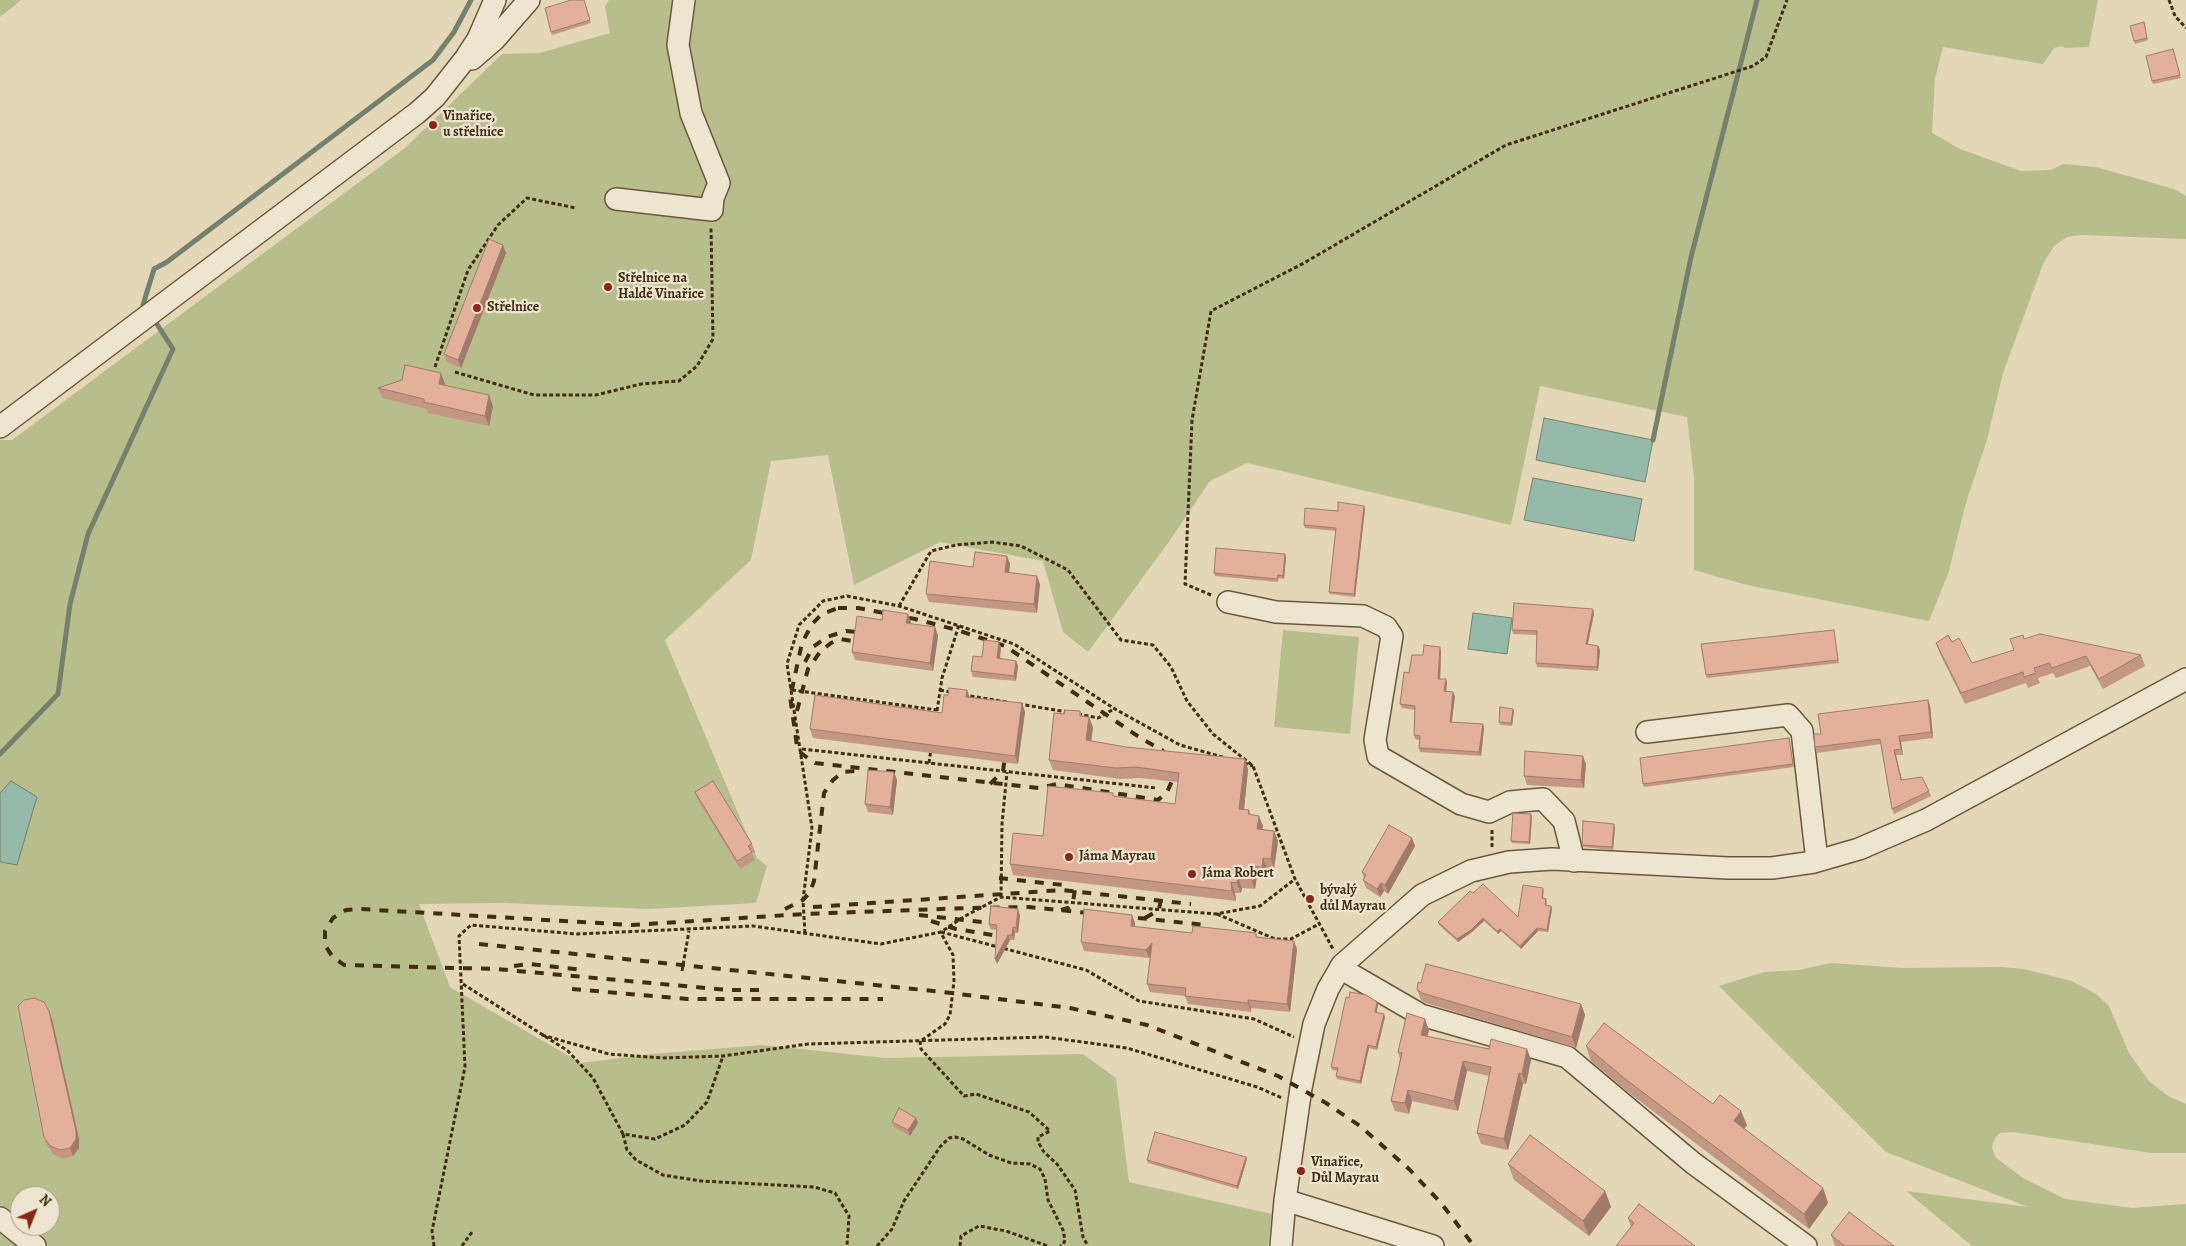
<!DOCTYPE html>
<meta charset="utf-8">
<style>
body{margin:0}
#map{position:relative;width:2186px;height:1246px;overflow:hidden;background:#e3d7b7;font-family:Alegreya,serif}
canvas{display:block}
.north{position:absolute;left:10px;top:1186px;width:50px;height:50px;box-sizing:border-box;background:#ede5d0;border:1px solid #a99b84;border-radius:50%;rotate:44deg;font-size:14px;font-weight:700;line-height:20px;text-align:center;color:#422d13}
.north::after{content:'';display:block;margin:auto;width:18px;height:22px;background:#8f2418;clip-path:polygon(50% 0,100% 100%,50% 72%,0 100%)}
</style>
<div id="map">
<canvas width="2186" height="1246"></canvas>
<div class="north">N</div>
</div>
<script>
const ctx = document.querySelector('canvas').getContext('2d');
ctx.lineJoin = 'round';
function fillPath(path, color) {
  ctx.fillStyle = color;
  ctx.fill(path, 'evenodd');
}
function poly(rows) {
  const path = new Path2D();
  for (const r of rows) {
    path.moveTo(r[0], r[1]);
    for (let i = 2; i < r.length; i += 2) path.lineTo(r[i], r[i + 1]);
  }
  return path;
}
function trace(path, color, width, dash) {
  ctx.strokeStyle = color;
  ctx.lineWidth = width;
  ctx.lineCap = dash ? 'butt' : 'round';
  ctx.setLineDash(dash || []);
  ctx.stroke(path);
}
function drawText(font, color, halo, rows, align = 'center') {
  ctx.font = font + ' Alegreya,serif';
  ctx.lineWidth = 4.5;
  ctx.setLineDash([]);
  ctx.textBaseline = 'middle';
  ctx.strokeStyle = halo;
  ctx.fillStyle = color;
  for (const [text, x, y, turn = 0] of rows) {
    ctx.save();
    ctx.translate(x, y);
    ctx.rotate((+turn || 0) * Math.PI / 180);
    ctx.textAlign = isNaN(turn) ? turn : align;
    if (halo) ctx.strokeText(text, 0, 0);
    ctx.fillText(text, 0, 0);
    ctx.restore();
  }
}
fillPath(poly([
 [0,0,21,0,0,17],
 [609,0,2098,0,2089,47,2065,48,2062,46,2054,48,2043,64,1943,47,1935,79,1932,133,1960,149,2021,171,2051,170,2063,164,2096,167,2174,189,2186,196,2186,239,2082,235,2067,237,2054,246,2043,264,2003,373,1987,440,1967,499,1949,571,1929,621,1747,585,1694,570,1694,478,1687,417,1540,386,1511,525,1247,463,1210,481,1168,543,1088,652,1063,632,1043,561,940,542,854,585,828,455,771,461,751,560,665,640,757,858,767,866,756,903,648,909,504,903,419,904,450,987,581,1063,652,1054,762,1045,886,1058,1083,1054,1116,1078,1129,1182,1272,1214,1268,1246,0,1246,0,862,6,864,0,793,0,440,12,440,405,148,502,54,539,53,610,33,605,6],
 [20,1196,50,1196,50,1226,20,1226],
 [1283,630,1359,637,1350,734,1274,727],
 [1831,963,1901,968,2002,967,2024,969,2072,981,2096,994,2109,1006,2129,1053,2149,1081,2168,1096,2186,1104,2186,1153,2151,1153,2013,1132,2000,1133,1995,1138,1992,1147,1995,1157,2023,1178,2065,1199,2132,1208,2186,1204,2186,1246,1972,1246,1906,1191,2028,1207,1886,1152,1719,986,1764,972,1799,970]
]), '#b8bd8c');
const water = poly([
 [1544,418,1653,440,1645,482,1536,460,1544,418],
 [1533,478,1642,499,1634,541,1524,520,1533,478],
 [1473,613,1512,618,1507,654,1468,649,1473,613],
 [11,781,37,797,17,865,0,862,0,793,11,781]
]);
fillPath(water, '#96baa9');
trace(water, '#74826d', 1);
trace(poly([
 [148,311,143,305,154,269,167,262,433,60,454,32,471,0],
 [1653,440,1691,257,1757,0],
 [0,754,58,694,70,604,88,534,173,349,153,318]
]), '#74826d', 5);
const minor = poly([
 [472,59,494,40,529,0],
 [616,199,712,210,713,198,719,183,691,113,678,45,684,0],
 [0,427,417,113,435,97,465,59,478,39,495,0],
 [1228,602,1276,612,1363,616,1386,627,1392,636,1375,740,1378,756,1461,804,1489,812,1510,802,1543,799,1564,821,1574,861],
 [1647,732,1788,715,1802,731,1817,861],
 [1340,968,1421,1015,1567,1057,1693,1163,1806,1246],
 [1285,1200,1433,1246],
 [0,1218,35,1246],
 [1281,1246,1285,1200,1301,1088,1314,1024,1328,989,1342,965,1422,895,1471,871,1509,862,1552,859,1728,868,1772,868,1814,862,1859,849,1926,820,2186,679]
]);
trace(minor, '#6a583c', 24);
trace(poly([
 [2169,0,2175,16,2186,28],
 [435,367,468,270,498,225,527,198,576,208],
 [455,372,534,395,596,395,641,384,679,381,697,366,713,339,711,228],
 [1211,595,1185,584,1192,420,1211,311,1304,263,1506,145,1753,66,1766,57,1787,0],
 [899,606,931,551,956,545,992,542,1021,546,1068,570,1121,640,1153,645,1171,667,1187,701,1213,734,1253,766,1295,879,1333,949],
 [792,690,937,710],
 [940,690,951,692],
 [964,695,1007,702],
 [1019,704,1067,712],
 [937,711,942,678,959,625],
 [1078,714,1098,718,1114,709],
 [802,749,1156,788],
 [929,763,931,749],
 [1244,763,1253,766],
 [1492,830,1492,849],
 [1001,897,1002,824,1007,772],
 [1217,914,1275,939,1291,939,1319,924],
 [941,932,1086,970,1139,1001,1254,1019,1294,1037],
 [805,933,803,900,812,828,787,664,799,625,823,601,847,596,899,606,1014,644,1115,709,1180,745,1226,758],
 [682,971,689,931],
 [463,984,568,1051,593,1078,623,1134,655,1139,685,1125,707,1102,723,1056],
 [542,1035,609,1054,662,1058,723,1056,808,1044,1045,1037,1127,1048,1257,1087,1282,1098],
 [922,1040,945,1024,950,1015,954,981,953,955,941,933],
 [920,1041,921,1049,964,1096,976,1094,1029,1112,1050,1131,1038,1137,1038,1142,1044,1152,1057,1164,1075,1190,1083,1237,1088,1246],
 [623,1134,627,1150,636,1160,663,1175,701,1181,814,1187,835,1193,849,1216,847,1246],
 [434,1246,432,1231,465,1067,459,936,471,925,577,934,753,926,881,944,941,932,965,916,1001,897,1216,914,1260,906,1295,879],
 [462,1246,472,1232],
 [877,1246,892,1229,904,1201,940,1147,949,1138,955,1137,963,1139,989,1155,1011,1163,1030,1164,1040,1169,1045,1179,1048,1200,1063,1230,1065,1240,1063,1245,1060,1246],
 [960,1246,961,1236,979,1226,1006,1231,1048,1246]
]), '#422d13', 3, [4, 2.5]);
trace(minor, '#ede5d0', 21);
trace(poly([
 [838,608,858,608,915,619,957,630,1005,646,1142,739,1162,750,1171,762,1172,781,1167,792,1158,800,1057,784,1039,788,815,763,809,759,801,753,797,746,790,696,792,689,802,643,812,624,822,614,838,608],
 [805,662,813,647,827,637,846,631,859,632],
 [797,711,808,669,820,652,831,643,840,639,858,642],
 [990,784,1003,771,1006,749],
 [999,878,1063,885],
 [813,907,1062,890,1191,904],
 [785,909,803,900,810,892,814,881,824,793,833,780,843,772,856,771],
 [1061,910,1068,908,1073,902,1076,883],
 [919,915,991,923],
 [1120,916,1205,925],
 [1145,918,1159,910,1164,880],
 [931,921,956,929,999,936],
 [479,944,943,992,1070,1008,1147,1025,1278,1076,1326,1103,1360,1126,1409,1169,1441,1203,1474,1246],
 [514,966,529,964,584,970],
 [572,989,687,999,883,999],
 [759,990,728,990,496,969,344,965,332,956,325,945,325,931,333,918,346,910,360,909,632,925,804,914,968,908,1029,907,1098,914]
]), '#422d13', 4, [9, 9]);
fillPath(poly([
 [584,0,591,23,552,35,551,32],
 [2144,22,2148,40,2135,44,2134,41],
 [2174,51,2181,78,2153,84,2152,81],
 [503,245,506,253,461,368,447,362,444,354],
 [445,384,445,385,493,406,489,426,428,413,426,409,382,398,378,388],
 [1364,506,1365,509,1355,597,1330,594,1329,592,1336,531,1305,528,1304,525,1338,511],
 [1285,554,1286,557,1284,579,1279,578,1278,582,1215,576,1214,573],
 [1007,556,1010,564,1009,573,1040,584,1037,613,929,602,926,594,973,567],
 [1594,613,1588,644,1598,646,1600,650,1598,671,1537,667,1536,663,1537,635,1513,634,1512,630],
 [882,620,911,622,910,624,935,627,938,636,933,671,855,660,852,652],
 [1834,630,1839,663,1707,678,1706,675],
 [2024,639,2141,655,2145,666,2103,689,2090,666,2056,678,2053,673,2038,678,2040,683,2028,688,2026,683,1965,704,1940,654,1936,643,1952,642,1972,663,2014,650],
 [1001,647,1000,659,1016,661,1018,666,1016,681,973,677,971,671,982,657],
 [1441,651,1440,679,1446,679,1447,683,1446,691,1455,696,1452,722,1484,728,1481,756,1420,752,1419,748,1419,740,1415,739,1414,735,1415,710,1402,708,1400,704,1423,655],
 [967,690,969,698,1022,703,1025,712,1018,764,813,738,810,729,942,713,948,695],
 [1930,705,1933,738,1901,742,1903,755,1896,755,1902,780,1929,791,1931,796,1894,814,1892,809,1881,744,1817,753,1815,747,1821,734],
 [1080,711,1082,716,1093,727,1091,741,1126,747,1245,759,1248,770,1244,809,1249,810,1251,815,1263,826,1262,829,1274,831,1278,841,1274,869,1267,868,1265,877,1257,876,1255,889,1242,888,1241,893,1235,893,1236,901,1013,875,1010,864,1043,836,1114,796,1175,804,1178,782,1140,778,1120,779,1053,770,1049,760,1064,714],
 [1514,711,1512,726,1500,725,1499,722],
 [1789,738,1794,767,1644,787,1643,784],
 [1586,764,1584,788,1527,785,1524,776],
 [894,772,897,780,893,815,868,812,865,804],
 [695,792,752,844,755,852,752,853,755,860,740,869,698,800],
 [1531,814,1532,817,1530,844,1512,843,1511,841],
 [1615,827,1613,850,1584,847,1582,845],
 [1415,846,1388,894,1384,891,1380,897,1366,888,1363,880,1364,878,1362,872],
 [1543,888,1544,891,1543,898,1546,899,1547,902,1547,905,1551,906,1552,909,1548,932,1538,931,1521,949,1501,931,1498,934,1484,921,1472,932,1458,942,1439,925,1438,922,1473,893,1518,917],
 [1020,915,1018,933,1015,933,1014,940,1010,940,997,964,997,930,990,929,989,924],
 [1135,923,1135,927,1192,933,1256,933,1257,937,1297,949,1290,1012,1251,1008,1251,1012,1188,1004,1185,996,1150,992,1147,984,1150,957,1149,958,1084,951,1081,942],
 [1417,990,1581,1004,1585,1015,1576,1048,1426,1003,1421,1000],
 [1349,998,1378,1005,1376,1013,1385,1017,1377,1050,1369,1048,1361,1084,1337,1079,1336,1076,1337,1071,1332,1070,1331,1067],
 [52,1019,79,1139,79,1148,73,1156,63,1159,53,1154,47,1145,44,1137],
 [1429,1030,1427,1037,1489,1049,1527,1049,1531,1060,1526,1084,1523,1084,1508,1150,1481,1144,1477,1133,1489,1076,1467,1071,1458,1111,1412,1101,1409,1114,1395,1111,1391,1101,1400,1059,1398,1052],
 [1586,1046,1713,1104,1747,1125,1744,1129,1823,1188,1828,1203,1809,1229,1629,1093,1591,1061],
 [916,1118,918,1123,910,1136,894,1127,892,1122],
 [1246,1157,1247,1159,1238,1189,1148,1163,1147,1160],
 [1508,1164,1605,1191,1611,1207,1589,1236,1514,1180],
 [1628,1218,1695,1246,1631,1227],
 [1831,1235,1894,1246,1835,1246]
]), '#c39784');
fillPath(poly([
 [503,245,506,253,461,368,458,360],
 [441,373,445,384,443,394,439,384],
 [489,395,493,406,489,426,485,416],
 [1364,506,1365,509,1355,597,1354,594],
 [1285,554,1286,557,1284,579,1283,576],
 [1007,556,1010,564,1008,580,1005,572],
 [1037,576,1040,584,1037,613,1034,604],
 [1593,609,1594,613,1587,648,1586,644],
 [908,614,911,622,909,631,906,623],
 [935,627,938,636,933,671,930,663],
 [999,642,1001,647,999,664,997,658],
 [1598,646,1600,650,1598,671,1597,667],
 [1440,647,1441,651,1440,683,1438,679],
 [1016,661,1018,666,1016,681,1014,676],
 [1446,679,1447,683,1446,695,1444,691],
 [967,690,970,698,966,697],
 [1453,692,1455,696,1451,726,1450,722],
 [1928,700,1930,705,1933,738,1931,732],
 [1022,703,1025,712,1018,764,1015,756],
 [1513,709,1514,711,1512,726,1511,723],
 [1089,717,1093,727,1090,751,1086,740],
 [1483,724,1484,728,1481,756,1479,752],
 [1899,736,1901,742,1903,755,1901,749],
 [1894,750,1896,755,1903,786,1901,780],
 [1583,756,1586,764,1584,788,1581,780],
 [1245,759,1248,770,1243,819,1239,809],
 [894,772,897,780,893,815,890,807],
 [1531,814,1532,817,1530,844,1529,842],
 [1259,816,1263,826,1261,839,1257,829],
 [1614,824,1615,827,1613,850,1612,847],
 [1274,831,1278,841,1274,869,1271,859],
 [1412,838,1415,846,1388,894,1385,885],
 [1263,858,1267,868,1265,877,1262,867],
 [1253,866,1257,876,1255,889,1251,879],
 [1238,878,1242,888,1241,893,1237,883],
 [1231,882,1235,893,1236,901,1232,891],
 [1381,883,1384,891,1380,897,1377,889],
 [1551,906,1552,909,1548,932,1547,930],
 [1018,909,1020,915,1018,933,1016,928],
 [1132,915,1135,923,1134,935,1131,926],
 [1483,918,1484,921,1472,932,1458,942,1457,939],
 [1013,927,1015,933,1014,940,1012,935],
 [1537,928,1538,931,1521,949,1520,946],
 [1500,929,1501,931,1498,934,1497,931],
 [1008,935,1010,940,997,964,995,959],
 [1294,941,1297,949,1290,1012,1287,1004],
 [1152,943,1155,951,1149,958,1146,950],
 [1248,1000,1251,1008,1251,1012,1248,1003],
 [1377,1002,1378,1005,1376,1015,1375,1012],
 [1581,1004,1585,1015,1576,1048,1572,1037],
 [49,1011,52,1019,79,1139,79,1148,73,1156,70,1148],
 [1384,1014,1385,1017,1377,1050,1376,1047],
 [1425,1019,1429,1030,1425,1046,1421,1035],
 [1368,1045,1369,1048,1361,1084,1360,1081],
 [1527,1049,1531,1060,1526,1084,1522,1074],
 [1463,1061,1467,1071,1458,1111,1454,1101],
 [1519,1073,1523,1084,1508,1150,1504,1139],
 [1408,1090,1412,1101,1409,1114,1405,1103],
 [1741,1111,1747,1125,1739,1136,1734,1121],
 [916,1118,918,1123,910,1136,908,1130],
 [1246,1157,1247,1159,1238,1189,1237,1186],
 [1823,1188,1828,1203,1809,1229,1804,1214],
 [1605,1191,1611,1207,1589,1236,1583,1221]
]), '#9f7b6c');
const building = poly([
 [571,0,584,0,590,20,551,32,545,8,571,0],
 [2144,22,2147,38,2134,41,2130,26,2144,22],
 [2173,49,2180,75,2152,81,2146,56,2173,49],
 [489,239,503,245,458,360,444,354,489,239],
 [405,365,441,373,439,384,489,395,485,416,424,402,424,399,378,388,402,380,405,365],
 [1338,502,1364,506,1354,594,1329,592,1336,528,1304,525,1305,508,1338,511,1338,502],
 [1216,548,1285,554,1283,576,1278,575,1277,579,1214,573,1216,548],
 [975,552,1007,556,1005,572,1037,576,1034,604,926,594,930,561,973,567,975,552],
 [1514,603,1593,609,1586,644,1598,646,1597,667,1536,663,1537,631,1512,630,1514,603],
 [883,610,908,614,906,623,935,627,930,663,852,652,857,616,882,620,883,610],
 [1834,630,1838,660,1706,675,1701,644,1834,630],
 [2040,634,2141,655,2099,679,2086,656,2052,668,2049,663,2034,668,2036,673,2024,677,2023,672,1961,693,1936,643,1948,635,1952,642,1959,638,1972,663,2014,650,2010,639,2023,635,2024,639,2040,634],
 [984,640,999,642,997,658,1016,661,1014,676,971,671,973,656,982,657,984,640],
 [1424,645,1440,647,1438,679,1446,679,1444,691,1453,692,1450,722,1483,724,1479,752,1419,748,1420,736,1414,735,1415,706,1400,704,1404,672,1409,673,1412,655,1423,655,1424,645],
 [949,688,967,690,966,697,1022,703,1015,756,810,729,815,695,942,713,944,695,948,695,949,688],
 [1928,700,1931,732,1899,736,1901,749,1894,750,1901,780,1922,777,1929,791,1892,809,1880,739,1815,747,1814,734,1821,734,1818,714,1928,700],
 [1500,707,1513,709,1511,723,1499,722,1500,707],
 [1065,710,1080,711,1080,716,1089,717,1086,740,1126,747,1245,759,1239,809,1249,810,1248,814,1259,816,1257,829,1274,831,1271,859,1263,858,1262,867,1253,866,1251,879,1238,878,1237,883,1231,882,1232,891,1010,864,1013,833,1043,836,1048,786,1113,793,1113,796,1175,804,1179,773,1136,767,1116,768,1049,760,1054,713,1064,714,1065,710],
 [1789,738,1793,764,1643,784,1640,758,1789,738],
 [1525,751,1583,756,1581,780,1524,776,1525,751],
 [868,770,894,772,890,807,865,804,868,770],
 [713,781,752,844,748,846,752,852,737,861,695,792,713,781],
 [1513,813,1531,814,1529,842,1511,841,1513,813],
 [1583,821,1614,824,1612,847,1582,845,1583,821],
 [1389,825,1412,838,1385,885,1381,883,1377,889,1363,880,1366,875,1362,872,1389,825],
 [1483,884,1518,917,1523,885,1543,888,1542,898,1546,899,1545,905,1551,906,1547,930,1537,928,1520,946,1500,929,1497,931,1483,918,1471,930,1457,939,1438,922,1470,891,1473,893,1483,884],
 [991,906,1018,909,1016,928,1013,927,1012,935,1008,935,995,959,997,925,989,924,991,906],
 [1084,909,1132,915,1131,926,1192,933,1193,926,1256,933,1256,937,1294,941,1287,1004,1248,1000,1248,1003,1185,996,1186,988,1147,984,1152,943,1146,950,1081,942,1084,909],
 [1426,964,1581,1004,1572,1037,1422,993,1417,990,1418,982,1421,983,1426,964],
 [1350,992,1366,995,1377,1002,1375,1012,1384,1014,1376,1047,1368,1045,1360,1081,1336,1076,1338,1068,1331,1067,1346,997,1349,998,1350,992],
 [34,998,44,1002,49,1011,76,1131,76,1139,70,1148,60,1150,50,1146,44,1137,18,1006,24,1000,34,998],
 [1407,1013,1425,1019,1421,1035,1489,1049,1491,1039,1527,1049,1522,1074,1519,1073,1504,1139,1477,1133,1491,1067,1463,1061,1454,1101,1408,1090,1405,1103,1391,1101,1402,1053,1398,1052,1407,1013],
 [1604,1023,1713,1104,1720,1095,1741,1111,1734,1121,1823,1188,1804,1214,1624,1078,1586,1046,1604,1023],
 [899,1108,916,1118,908,1130,892,1122,899,1108],
 [1155,1132,1246,1157,1237,1186,1147,1160,1155,1132],
 [1530,1135,1605,1191,1583,1221,1508,1164,1530,1135],
 [1639,1204,1695,1246,1616,1246,1634,1223,1628,1218,1639,1204],
 [1849,1212,1894,1246,1845,1246,1831,1235,1849,1212]
]);
fillPath(building, '#e3b09a');
trace(building, '#9f7b6c', 1);
for (const [x, y, r, color] of [
 [433,125,5,"#8f2418"],
 [608,287,5,"#8f2418"],
 [477,308,5,"#8f2418"],
 [1069,857,5,"#8f2418"],
 [1192,874,5,"#8f2418"],
 [1310,899,5,"#8f2418"],
 [1301,1171,5,"#8f2418"]
]) {
  const dot = new Path2D();
  dot.arc(x, y, r, 0, 2 * Math.PI);
  ctx.fillStyle = color;
  ctx.fill(dot);
  trace(dot, '#ede5d0', 2);
}
drawText('bold 14px', '#422d13', '#ede5d0', [
 ["Vinařice,",443,117],
 ["u střelnice",443,133],
 ["Střelnice na",618,279],
 ["Haldě Vinařice",618,295],
 ["Střelnice",487,308],
 ["Jáma Mayrau",1079,857],
 ["Jáma Robert",1202,874],
 ["bývalý",1320,891],
 ["důl Mayrau",1320,907],
 ["Vinařice,",1311,1163],
 ["Důl Mayrau",1311,1179]
], 'left');
</script>
